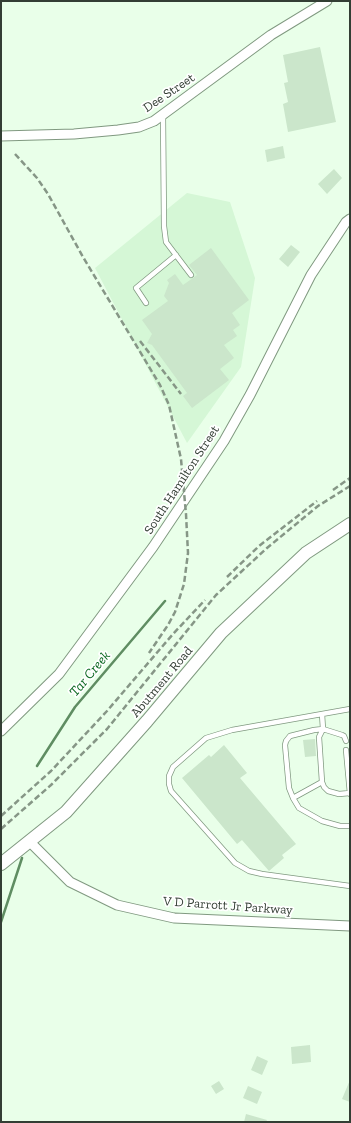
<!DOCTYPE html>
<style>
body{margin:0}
#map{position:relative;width:351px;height:1123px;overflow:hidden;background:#e9ffe9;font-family:"Zilla Slab",serif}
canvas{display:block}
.frame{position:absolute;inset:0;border:2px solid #333e34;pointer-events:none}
</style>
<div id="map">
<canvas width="351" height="1123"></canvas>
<div class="frame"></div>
</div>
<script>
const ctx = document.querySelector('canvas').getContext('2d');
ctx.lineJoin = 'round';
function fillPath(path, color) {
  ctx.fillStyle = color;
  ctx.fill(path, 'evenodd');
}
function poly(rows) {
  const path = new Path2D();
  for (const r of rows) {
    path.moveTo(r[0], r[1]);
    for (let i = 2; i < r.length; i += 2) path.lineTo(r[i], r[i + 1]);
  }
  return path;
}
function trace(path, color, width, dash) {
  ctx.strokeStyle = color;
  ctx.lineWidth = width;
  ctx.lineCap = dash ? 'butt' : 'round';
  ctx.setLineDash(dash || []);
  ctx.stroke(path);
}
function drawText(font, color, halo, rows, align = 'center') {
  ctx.font = font + ' "Zilla Slab",serif';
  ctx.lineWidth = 3.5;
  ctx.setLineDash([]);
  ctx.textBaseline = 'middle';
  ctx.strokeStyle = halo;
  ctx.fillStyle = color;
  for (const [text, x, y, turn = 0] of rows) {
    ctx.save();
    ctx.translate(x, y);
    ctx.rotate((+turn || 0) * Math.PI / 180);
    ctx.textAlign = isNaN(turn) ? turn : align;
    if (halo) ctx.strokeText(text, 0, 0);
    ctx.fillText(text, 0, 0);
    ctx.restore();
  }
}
fillPath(poly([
 [187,193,230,202,255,278,241,367,187,443,95,268]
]), '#d5f7d6');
trace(poly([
 [37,766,75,707,165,601],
 [1,922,22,858]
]), '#5f8d62', 2.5);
fillPath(poly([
 [320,47,336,122,288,132,283,104,288,102,284,83,288,82,283,55],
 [283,146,285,158,267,162,265,150],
 [334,169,342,178,327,194,318,184],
 [291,245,300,252,288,267,279,259],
 [211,248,249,300,232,313,240,325,233,330,237,336,224,345,234,358,220,369,229,380,192,408,183,396,187,393,152,345,147,343,152,334,142,320,168,301,164,296,169,283,167,280,175,274,183,285,193,278,197,275,189,265],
 [315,739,316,756,305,757,303,740],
 [224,745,247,773,240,778,296,844,282,855,284,858,269,871,242,840,237,844,182,778,209,755,211,757],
 [310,1045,311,1062,292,1064,291,1047],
 [257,1056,268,1061,262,1075,251,1070],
 [350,1080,350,1102,342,1099],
 [219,1081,224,1089,216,1094,211,1086],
 [248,1086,262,1092,257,1104,243,1098],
 [246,1114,267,1120,266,1122,244,1122]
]), '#cbe6cb');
const lane = poly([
 [163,114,164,226,166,242,191,275],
 [146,303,136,288,176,255],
 [350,709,232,730,206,738,173,767,169,776,169,784,171,791,235,863,249,871,262,874,350,886],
 [346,741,344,736,342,735,323,729,314,730,290,736,286,741,285,745,289,788,293,798,299,808,322,821,340,826,350,826],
 [346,750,350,794],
 [322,782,324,787,328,791,339,794,350,793],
 [293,798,322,782,319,737,323,729,322,714]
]);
const street = poly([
 [1,136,74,134,118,130,139,127,154,121,271,35,327,1],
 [1,731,59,674,153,547,224,441,250,395,311,275,346,222,350,219],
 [30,842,70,882,117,905,174,918,350,926]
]);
const secondary = poly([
 [1,864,66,812,147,721,221,633,306,553,350,524]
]);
trace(lane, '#809980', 6);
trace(street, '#809980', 11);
trace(secondary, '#809980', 14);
trace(lane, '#fff', 4.5);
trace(street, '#fff', 9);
trace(secondary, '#fff', 12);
trace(poly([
 [15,154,37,178,48,194,83,257,160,385,169,405,181,459,186,514,188,553,184,584,175,612,168,625,149,653],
 [140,341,181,394],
 [333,490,350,478],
 [227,577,259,546,317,501],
 [1,816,51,771,107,711,173,634,205,600],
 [1,829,51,785,107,729,216,595,267,548,318,506,350,486]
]), '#869686', 2.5, [6, 3]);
drawText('13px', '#333e34', '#fff', [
 ["Dee Street",169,93,-34],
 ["South Hamilton Street",182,480,-57],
 ["Abutment Road",162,682,-50],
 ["V D Parrott Jr Parkway",228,906,4]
]);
drawText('italic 14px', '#08671e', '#fff', [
 ["Tar Creek",90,674,-50]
]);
</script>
